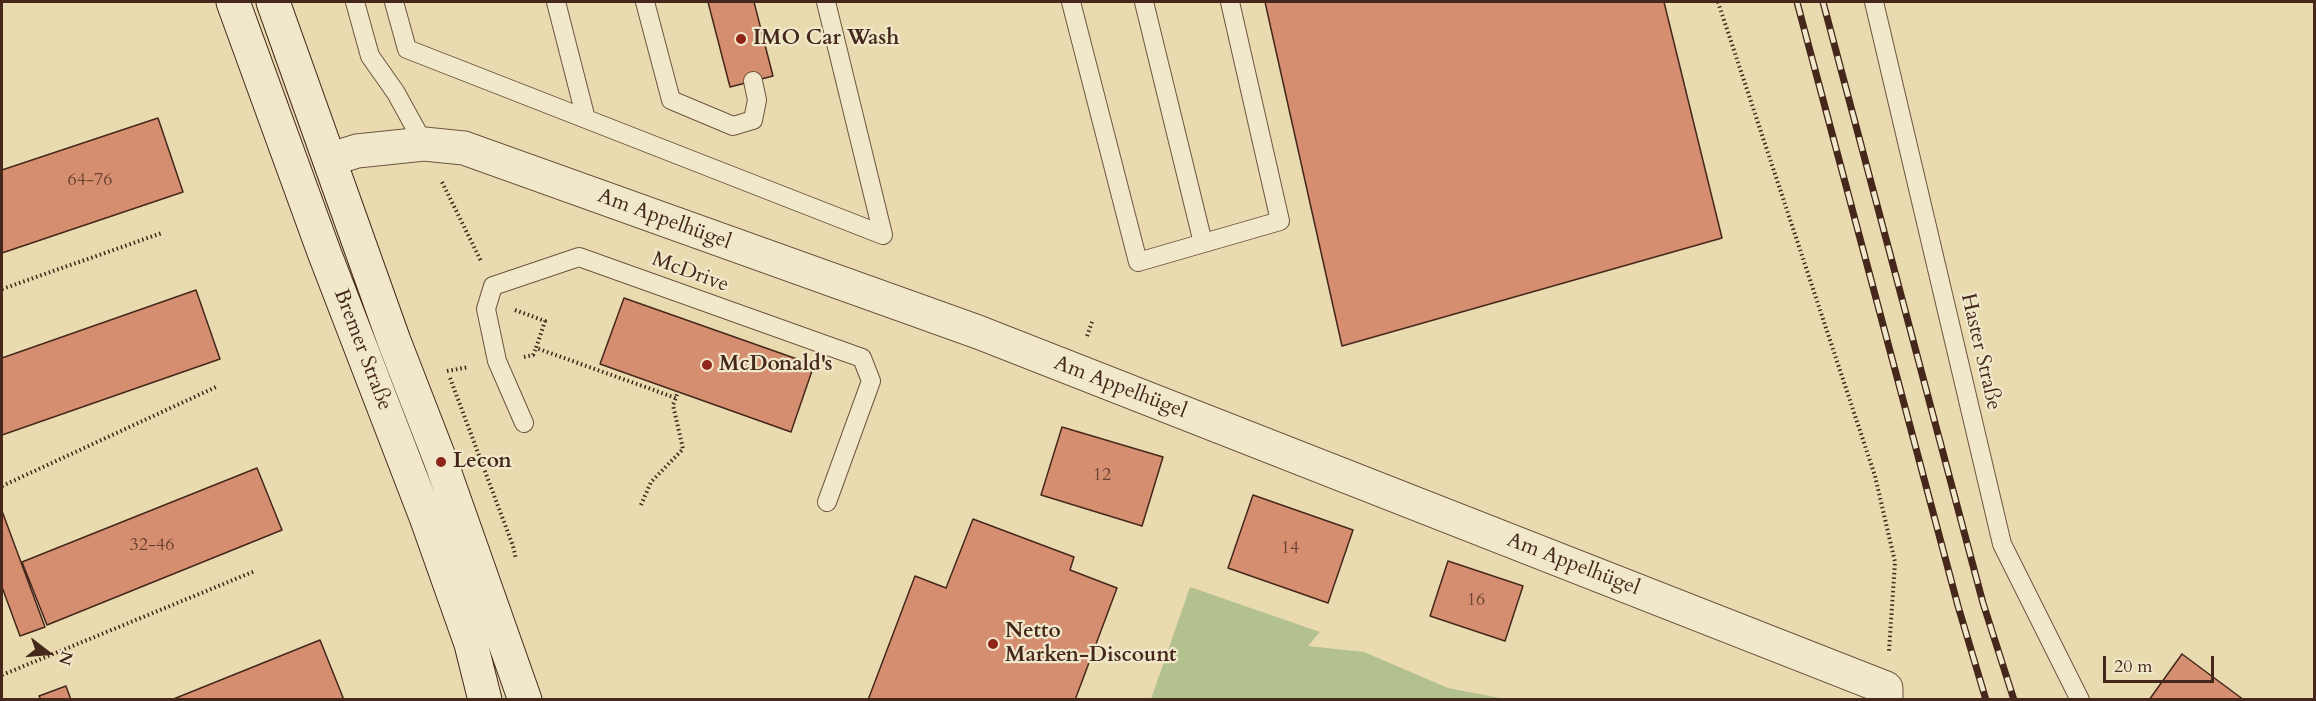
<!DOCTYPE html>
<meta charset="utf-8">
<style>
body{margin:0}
#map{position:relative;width:2316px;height:701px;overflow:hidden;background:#e9dbaf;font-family:Cardo,serif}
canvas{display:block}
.frame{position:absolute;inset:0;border:3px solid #45271b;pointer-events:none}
.north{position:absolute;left:18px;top:623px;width:60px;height:60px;-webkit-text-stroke:4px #f1e8cb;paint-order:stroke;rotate:106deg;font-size:16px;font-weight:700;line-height:24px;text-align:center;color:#45271b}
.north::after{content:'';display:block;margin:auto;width:21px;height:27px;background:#45271b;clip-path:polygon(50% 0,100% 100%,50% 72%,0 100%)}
.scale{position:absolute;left:2103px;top:656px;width:111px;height:27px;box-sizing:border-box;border:3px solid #45271b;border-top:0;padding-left:8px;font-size:18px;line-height:21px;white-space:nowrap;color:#45271b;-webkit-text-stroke:4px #f1e8cb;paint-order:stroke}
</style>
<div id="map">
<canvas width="2316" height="701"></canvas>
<div class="frame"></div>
<div class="north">N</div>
<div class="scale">20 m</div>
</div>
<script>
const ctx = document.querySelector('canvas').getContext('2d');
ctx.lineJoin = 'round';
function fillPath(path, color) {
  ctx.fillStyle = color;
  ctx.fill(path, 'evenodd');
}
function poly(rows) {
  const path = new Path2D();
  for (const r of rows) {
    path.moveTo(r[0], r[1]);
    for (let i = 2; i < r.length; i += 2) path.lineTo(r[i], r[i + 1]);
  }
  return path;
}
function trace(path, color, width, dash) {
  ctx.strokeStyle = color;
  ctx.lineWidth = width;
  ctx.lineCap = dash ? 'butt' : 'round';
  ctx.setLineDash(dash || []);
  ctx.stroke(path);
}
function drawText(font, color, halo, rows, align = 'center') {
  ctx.font = font + ' Cardo,serif';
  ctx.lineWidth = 4.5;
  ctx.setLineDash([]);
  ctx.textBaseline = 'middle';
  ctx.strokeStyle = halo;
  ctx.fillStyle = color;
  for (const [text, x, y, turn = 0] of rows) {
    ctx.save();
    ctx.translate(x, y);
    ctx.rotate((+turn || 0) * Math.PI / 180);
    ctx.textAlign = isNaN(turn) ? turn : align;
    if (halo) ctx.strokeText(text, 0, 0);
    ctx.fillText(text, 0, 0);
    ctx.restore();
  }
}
fillPath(poly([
 [1190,587,1320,632,1308,646,1364,652,1448,688,1505,699,1151,699]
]), '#b3c18e');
const building = poly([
 [708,2,754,2,773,76,730,87,708,2],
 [1265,2,1664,2,1722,238,1342,346,1265,2],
 [158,118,183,192,2,253,2,170,158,118],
 [196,290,220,359,2,435,2,358,196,290],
 [624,298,814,365,791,432,600,364,624,298],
 [1062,427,1163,457,1142,526,1041,495,1062,427],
 [257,468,282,530,47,625,22,562,257,468],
 [1253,495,1353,530,1328,603,1228,568,1253,495],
 [2,511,45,627,20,636,2,587,2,511],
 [973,519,1074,557,1070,570,1117,588,1075,700,868,700,915,576,946,588,973,519],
 [1448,561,1523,586,1505,641,1430,616,1448,561],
 [320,640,344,700,171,700,320,640],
 [2182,654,2244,700,2149,700,2182,654],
 [66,686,71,700,41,700,39,696,66,686]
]);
fillPath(building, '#d58e70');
trace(building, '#45271b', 1.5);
const lane = poly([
 [355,2,370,56,396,93,424,144],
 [394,2,407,49,883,235],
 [556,2,586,119],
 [645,2,671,100,733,126,753,120,757,100,753,81],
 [826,2,883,235],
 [1071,2,1138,262,1280,221,1230,2],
 [1144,2,1203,243],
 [1874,2,2002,544,2080,700],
 [524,423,497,361,486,309,493,286,579,257,862,358,871,381,827,502]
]);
const street = poly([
 [331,159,357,151,424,144,464,148,978,332,1886,688,1886,700]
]);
const secondary = poly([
 [233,2,324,252,426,517,471,644,485,700],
 [273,2,394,341,441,462,525,700]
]);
trace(lane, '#6e5440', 20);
trace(street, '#6e5440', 35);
trace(secondary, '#45271b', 35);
trace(poly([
 [1718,2,1875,476,1895,562,1889,651],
 [442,182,481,261],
 [2,289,162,233],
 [515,310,545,321,536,348,676,398],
 [1087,336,1093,319],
 [524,357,533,355,536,348],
 [447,371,469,367],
 [450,378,513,546,516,559],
 [2,486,216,387],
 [641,505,651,482,683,449,673,405,678,392],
 [2,675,255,571]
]), '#45271b', 4, [1.5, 3]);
trace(lane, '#f1e8cb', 18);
trace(street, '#f1e8cb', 33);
trace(secondary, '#f1e8cb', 33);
const rail = poly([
 [1797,2,1958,606,1986,700],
 [1823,2,1983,603,2014,700]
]);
trace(rail, '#45271b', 7);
trace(rail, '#f1e8cb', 4.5, [14]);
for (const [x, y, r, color] of [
 [741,39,6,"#8f2418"],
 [707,365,6,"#8f2418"],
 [441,462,6,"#8f2418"],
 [993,644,6,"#8f2418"]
]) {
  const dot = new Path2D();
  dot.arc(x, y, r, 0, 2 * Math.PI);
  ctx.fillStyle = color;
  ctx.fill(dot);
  trace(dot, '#f1e8cb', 2);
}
drawText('18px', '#694130', null, [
 ["64-76",90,181],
 ["12",1102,476],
 ["32-46",152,546],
 ["14",1290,549],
 ["16",1476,601]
]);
drawText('bold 21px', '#45271b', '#f1e8cb', [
 ["IMO Car Wash",753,39],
 ["McDonald's",719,365],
 ["Lecon",453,462],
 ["Netto",1005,632],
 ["Marken-Discount",1005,656]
], 'left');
drawText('21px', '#45271b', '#f1e8cb', [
 ["Am Appelhügel",664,220,20],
 ["McDrive",690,273,20],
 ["Bremer Straße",362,350,69],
 ["Haster Straße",1980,352,77],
 ["Am Appelhügel",1120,388,21],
 ["Am Appelhügel",1573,565,21]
]);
</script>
